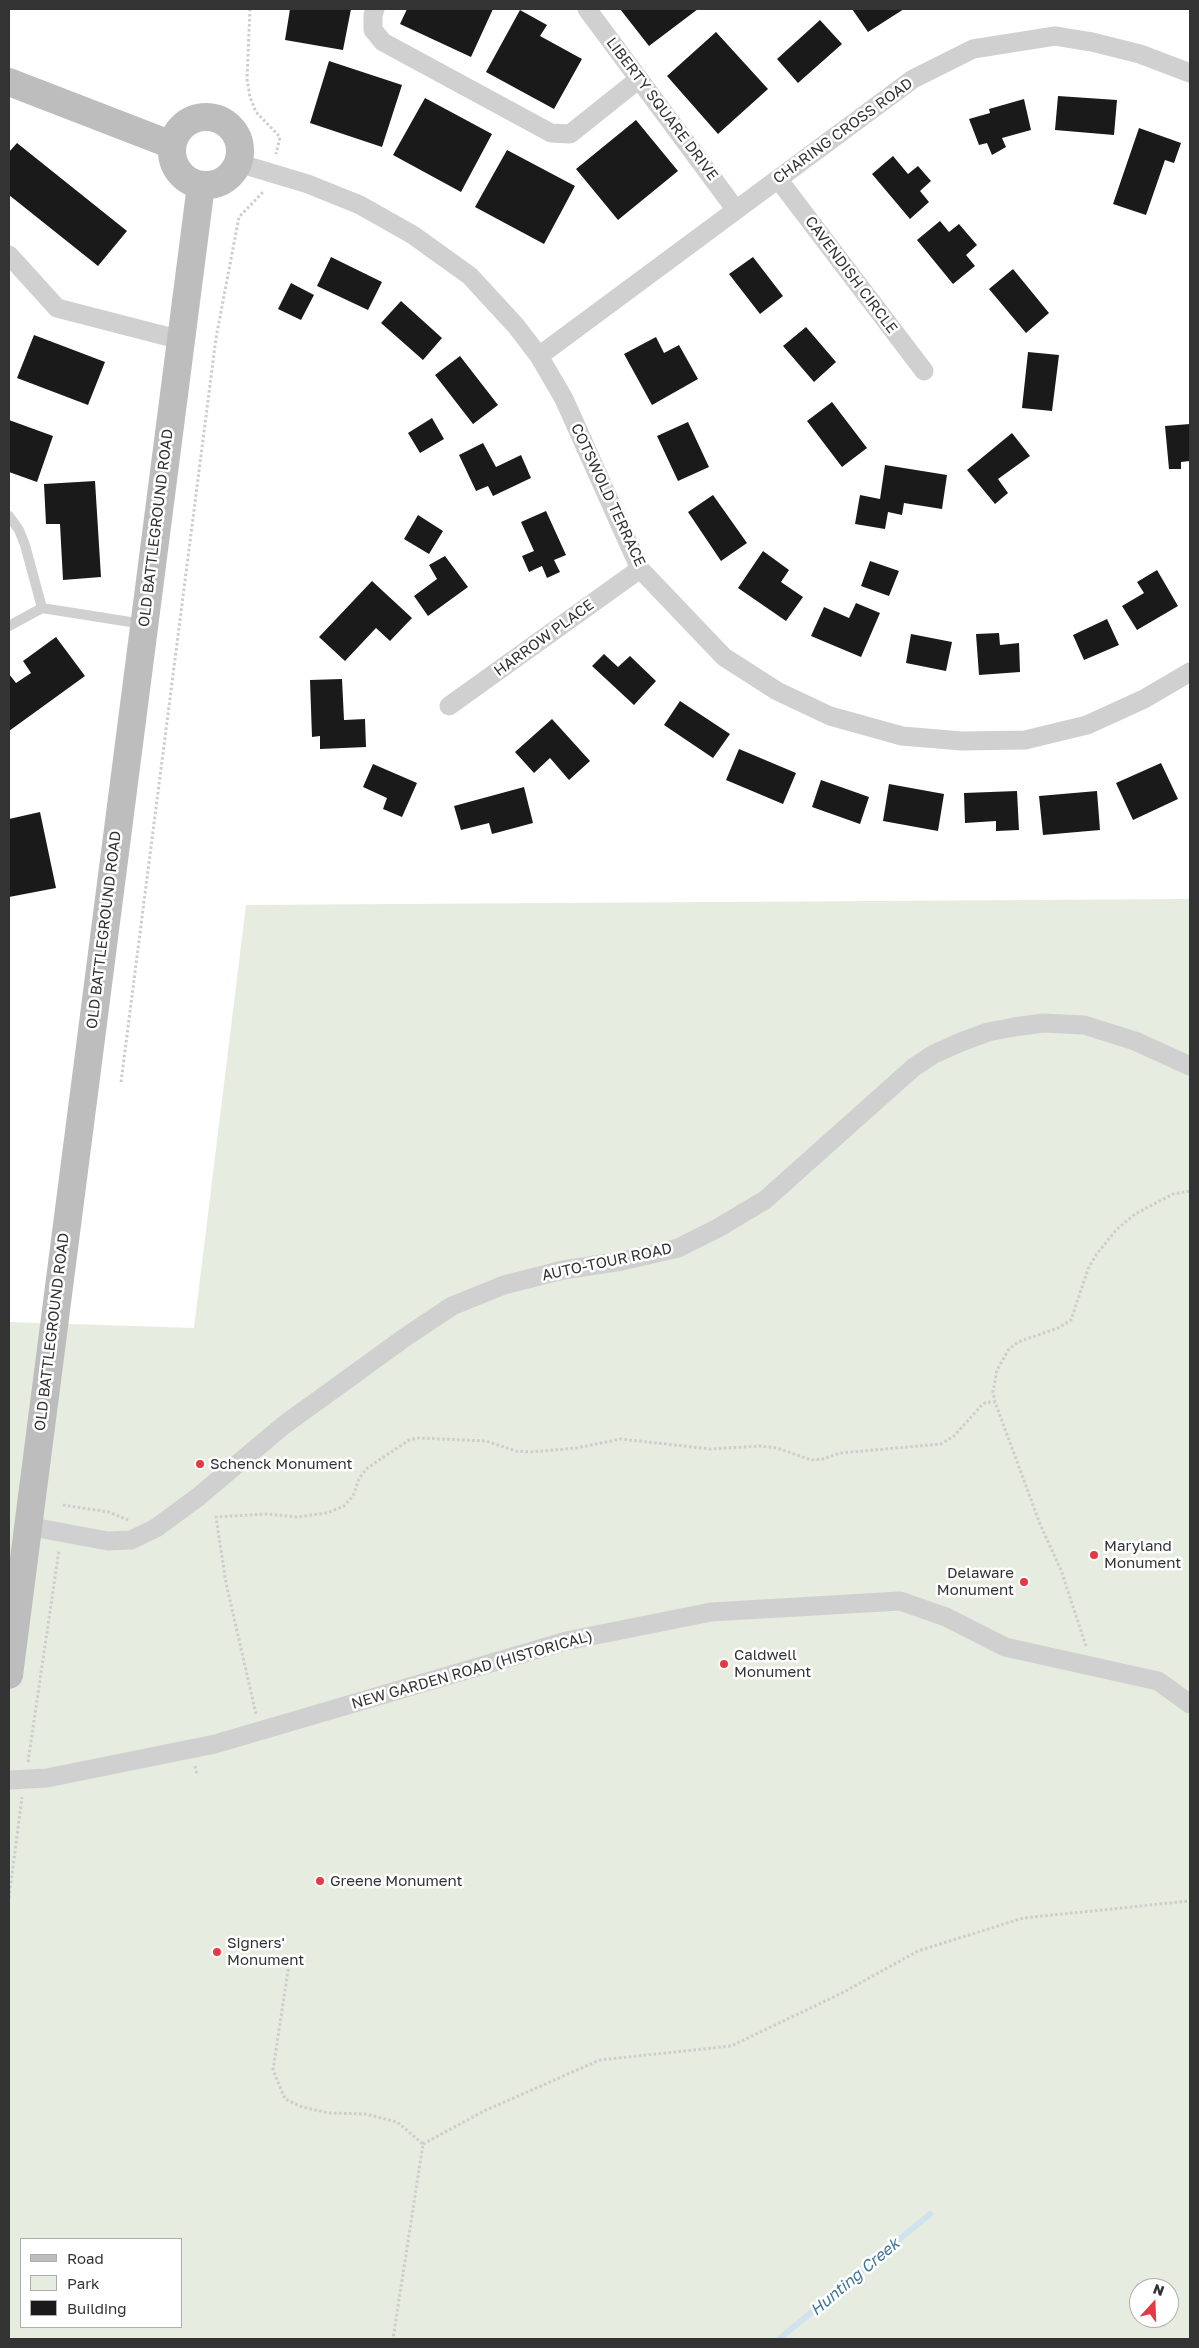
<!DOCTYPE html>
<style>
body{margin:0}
#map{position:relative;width:1199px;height:2348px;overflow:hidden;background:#fff;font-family:"Golos Text",sans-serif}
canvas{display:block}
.frame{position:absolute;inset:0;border:10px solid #333;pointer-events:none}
.legend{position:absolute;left:20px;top:2238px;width:162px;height:90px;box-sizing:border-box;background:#fff;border:1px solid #adadad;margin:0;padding:6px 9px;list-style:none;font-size:15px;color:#333}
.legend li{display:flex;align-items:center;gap:10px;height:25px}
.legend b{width:25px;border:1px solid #adadad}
.north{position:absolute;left:1129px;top:2278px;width:50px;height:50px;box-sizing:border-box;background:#fff;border:1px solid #adadad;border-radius:50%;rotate:20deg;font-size:14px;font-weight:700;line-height:20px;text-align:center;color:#333}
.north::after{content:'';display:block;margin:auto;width:18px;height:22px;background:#e63946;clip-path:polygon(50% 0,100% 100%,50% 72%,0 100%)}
</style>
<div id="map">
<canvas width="1199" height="2348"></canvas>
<div class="frame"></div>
<ul class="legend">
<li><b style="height:6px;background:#bdbdbd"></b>Road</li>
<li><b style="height:14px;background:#e6ecdf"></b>Park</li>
<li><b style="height:14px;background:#1a1a1a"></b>Building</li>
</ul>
<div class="north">N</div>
</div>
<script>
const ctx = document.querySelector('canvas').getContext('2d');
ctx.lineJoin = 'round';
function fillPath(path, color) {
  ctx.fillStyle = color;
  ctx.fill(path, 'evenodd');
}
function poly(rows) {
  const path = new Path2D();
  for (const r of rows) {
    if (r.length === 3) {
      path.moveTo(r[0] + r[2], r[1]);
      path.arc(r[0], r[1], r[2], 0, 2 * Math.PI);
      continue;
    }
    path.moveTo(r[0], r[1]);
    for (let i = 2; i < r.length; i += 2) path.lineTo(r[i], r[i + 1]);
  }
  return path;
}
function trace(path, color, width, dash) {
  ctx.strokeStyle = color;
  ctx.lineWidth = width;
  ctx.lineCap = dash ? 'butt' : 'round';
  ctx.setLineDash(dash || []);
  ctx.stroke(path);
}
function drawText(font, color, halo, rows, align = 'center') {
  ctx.font = font + ' "Golos Text",sans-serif';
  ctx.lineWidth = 5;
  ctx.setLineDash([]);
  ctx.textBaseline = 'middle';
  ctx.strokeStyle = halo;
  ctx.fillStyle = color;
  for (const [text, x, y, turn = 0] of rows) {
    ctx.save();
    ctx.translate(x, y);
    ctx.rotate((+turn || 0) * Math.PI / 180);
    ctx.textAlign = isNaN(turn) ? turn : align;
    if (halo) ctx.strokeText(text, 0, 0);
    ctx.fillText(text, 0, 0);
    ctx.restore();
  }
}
fillPath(poly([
 [1190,899,1190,2339,9,2339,9,1322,194,1328,246,905],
 [21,2239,181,2239,181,2327,21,2327],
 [1139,2288,1169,2288,1169,2318,1139,2318]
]), '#e6ecdf');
trace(poly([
 [779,2339,930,2214]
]), '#cfe2ee', 6);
fillPath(poly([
 [290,9,351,9,343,50,285,40],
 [407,9,493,9,471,57,400,24],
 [620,9,698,9,649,46],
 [852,9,904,9,868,32],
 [520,10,547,25,540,36,582,59,554,109,486,72],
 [820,20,842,44,798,83,777,59],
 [716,32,768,89,718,134,667,76],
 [329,61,402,85,382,147,310,123],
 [1058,96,1117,100,1114,135,1055,130],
 [425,98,492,134,461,192,393,155],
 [1024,99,1031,130,1002,138,1006,147,992,155,987,143,979,145,969,119,990,113,989,109],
 [636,120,678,171,618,220,576,169],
 [1139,128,1181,143,1174,163,1165,160,1146,215,1113,204],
 [17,143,127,231,98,266,9,195,9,152],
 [507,150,575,186,544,244,475,207],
 [893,156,908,174,918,166,931,181,920,191,929,202,910,219,872,174],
 [940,221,949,232,959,224,977,245,966,255,975,266,953,284,917,240],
 [331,257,382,282,368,310,317,286],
 [753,257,783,296,760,314,729,274],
 [1013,269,1049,313,1026,333,989,289],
 [291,283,314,295,301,320,278,309],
 [401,301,442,338,423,360,381,323],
 [806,327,836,362,814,382,783,346],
 [34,335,105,362,88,405,17,378],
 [656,337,664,353,679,345,698,379,652,405,624,354],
 [1028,352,1059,355,1052,411,1022,408],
 [460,356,498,405,473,424,435,375],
 [832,402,867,448,842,467,807,421],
 [432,418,444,439,420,453,408,433],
 [9,420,53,436,37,482,9,472],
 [688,422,709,467,678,481,657,436],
 [1190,424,1190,461,1181,462,1181,469,1169,469,1165,426],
 [1012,433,1030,456,998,479,1008,493,995,504,967,470],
 [483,443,496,467,521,455,531,478,493,496,488,486,476,491,459,455],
 [885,465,947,475,942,509,904,503,902,515,888,512,885,529,855,524,860,495,880,499],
 [95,481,101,577,63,580,60,524,46,524,44,484],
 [713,495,747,543,721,561,688,512],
 [546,511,566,555,554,560,560,572,547,578,542,566,529,572,522,556,534,551,521,522],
 [418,515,443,531,429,554,404,539],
 [763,551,789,570,781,582,803,597,786,621,738,588],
 [445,556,468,587,428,616,414,596,437,579,429,565],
 [870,561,899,571,889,596,861,586],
 [1157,570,1178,606,1137,630,1122,606,1144,593,1137,582],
 [372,581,412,618,390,641,376,628,345,661,319,637],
 [856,603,880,613,861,657,811,636,824,607,849,618],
 [1107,619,1119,645,1084,660,1073,635],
 [999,633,1000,645,1019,643,1020,672,979,675,976,634],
 [911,634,952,642,946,671,906,663],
 [56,637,85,676,9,731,9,674,16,683,31,673,23,661],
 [604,654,618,667,630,656,656,681,634,705,592,666],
 [342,679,344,720,365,719,366,747,320,749,320,736,312,737,310,680],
 [680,701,730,734,713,758,664,725],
 [552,719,590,761,569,780,550,758,534,773,515,752],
 [739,749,796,773,783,804,726,780],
 [1161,763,1178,799,1133,820,1116,783],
 [373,764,417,783,402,817,383,809,387,798,363,787],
 [821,780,869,797,860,824,812,807],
 [889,784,944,794,938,831,883,821],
 [524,787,533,823,492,834,489,823,461,830,454,806],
 [1017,791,1019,830,996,831,996,821,965,823,964,793],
 [1097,791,1100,830,1043,835,1039,796],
 [40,812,56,888,9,897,9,819]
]), '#1a1a1a');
trace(poly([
 [250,9,247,79,250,97,256,112,280,137,276,154],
 [121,1082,216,338,239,217,264,191],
 [63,1505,109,1512,128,1520],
 [1086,1646,1061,1570,1040,1524,995,1402,993,1392,997,1370,1009,1349,1018,1342,1058,1328,1071,1320,1088,1269,1096,1255,1116,1230,1135,1214,1173,1194,1190,1191],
 [256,1714,226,1583,216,1517,267,1514,297,1517,327,1513,344,1506,353,1496,359,1479,366,1469,409,1440,419,1438,486,1441,516,1451,530,1452,577,1448,621,1439,710,1449,760,1446,777,1448,811,1460,823,1459,840,1453,941,1444,954,1436,981,1406,986,1402,995,1402],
 [28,1762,59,1550],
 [195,1766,197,1775],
 [9,1898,22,1797],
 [289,1964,273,2070,285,2099,302,2107,329,2113,365,2114,397,2122,423,2144,393,2339],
 [423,2144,486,2110,600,2060,731,2046,842,1993,918,1951,1023,1918,1190,1901]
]), '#cdcdcd', 3, [2.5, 2.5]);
trace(poly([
 [9,516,19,530,25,545,42,608],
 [9,626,42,608,143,624]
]), '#d0d0d0', 10);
trace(poly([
 [375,9,373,15,373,30,383,42,551,133,570,134,639,79],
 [587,9,736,210],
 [238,163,308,184,360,205,413,235,470,276,516,326,539,356,564,399,640,569,724,657,777,691,830,716,902,736,962,741,1025,740,1087,725,1144,699,1190,672],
 [778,179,924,371],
 [9,255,57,308,181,340],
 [539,356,913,79,973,49,1055,36,1092,42,1140,54,1190,73],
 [449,706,640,569],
 [27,1526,108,1541,131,1540,156,1528,198,1497,284,1425,407,1336,452,1306,504,1285,563,1270,622,1261,678,1248,718,1228,765,1200,914,1067,934,1054,961,1042,988,1032,1014,1027,1043,1023,1084,1025,1135,1041,1190,1066],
 [9,1780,47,1778,215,1744,566,1641,711,1612,900,1601,946,1617,1005,1647,1158,1681,1190,1704]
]), '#d0d0d0', 19);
trace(poly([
 [9,82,172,145],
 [206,151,34],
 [9,1675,201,185]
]), '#bdbdbd', 28);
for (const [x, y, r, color] of [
 [200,1464,5,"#e63946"],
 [1094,1555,5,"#e63946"],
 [1024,1582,5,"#e63946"],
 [724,1664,5,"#e63946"],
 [320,1881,5,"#e63946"],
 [217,1952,5,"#e63946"]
]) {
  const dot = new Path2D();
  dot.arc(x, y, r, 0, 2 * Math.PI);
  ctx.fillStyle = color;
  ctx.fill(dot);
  trace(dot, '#fff', 2);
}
drawText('15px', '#333', '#fff', [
 ["LIBERTY SQUARE DRIVE",662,109,53],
 ["CHARING CROSS ROAD",843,131,-36],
 ["CAVENDISH CIRCLE",851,275,53],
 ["COTSWOLD TERRACE",608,495,65],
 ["OLD BATTLEGROUND ROAD",156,528,-83],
 ["HARROW PLACE",544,638,-36],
 ["OLD BATTLEGROUND ROAD",104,930,-83],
 ["AUTO-TOUR ROAD",607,1262,-12],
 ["OLD BATTLEGROUND ROAD",52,1332,-83],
 ["NEW GARDEN ROAD (HISTORICAL)",472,1670,-16]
]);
drawText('15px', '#333', '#fff', [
 ["Schenck Monument",210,1464],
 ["Maryland",1104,1546],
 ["Monument",1104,1563],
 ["Delaware",1014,1573,"right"],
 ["Monument",1014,1590,"right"],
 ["Caldwell",734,1655],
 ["Monument",734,1672],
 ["Greene Monument",330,1881],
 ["Signers'",227,1943],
 ["Monument",227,1960]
], 'left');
drawText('italic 16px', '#3f7597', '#fff', [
 ["Hunting Creek",855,2277,-40]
]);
</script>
